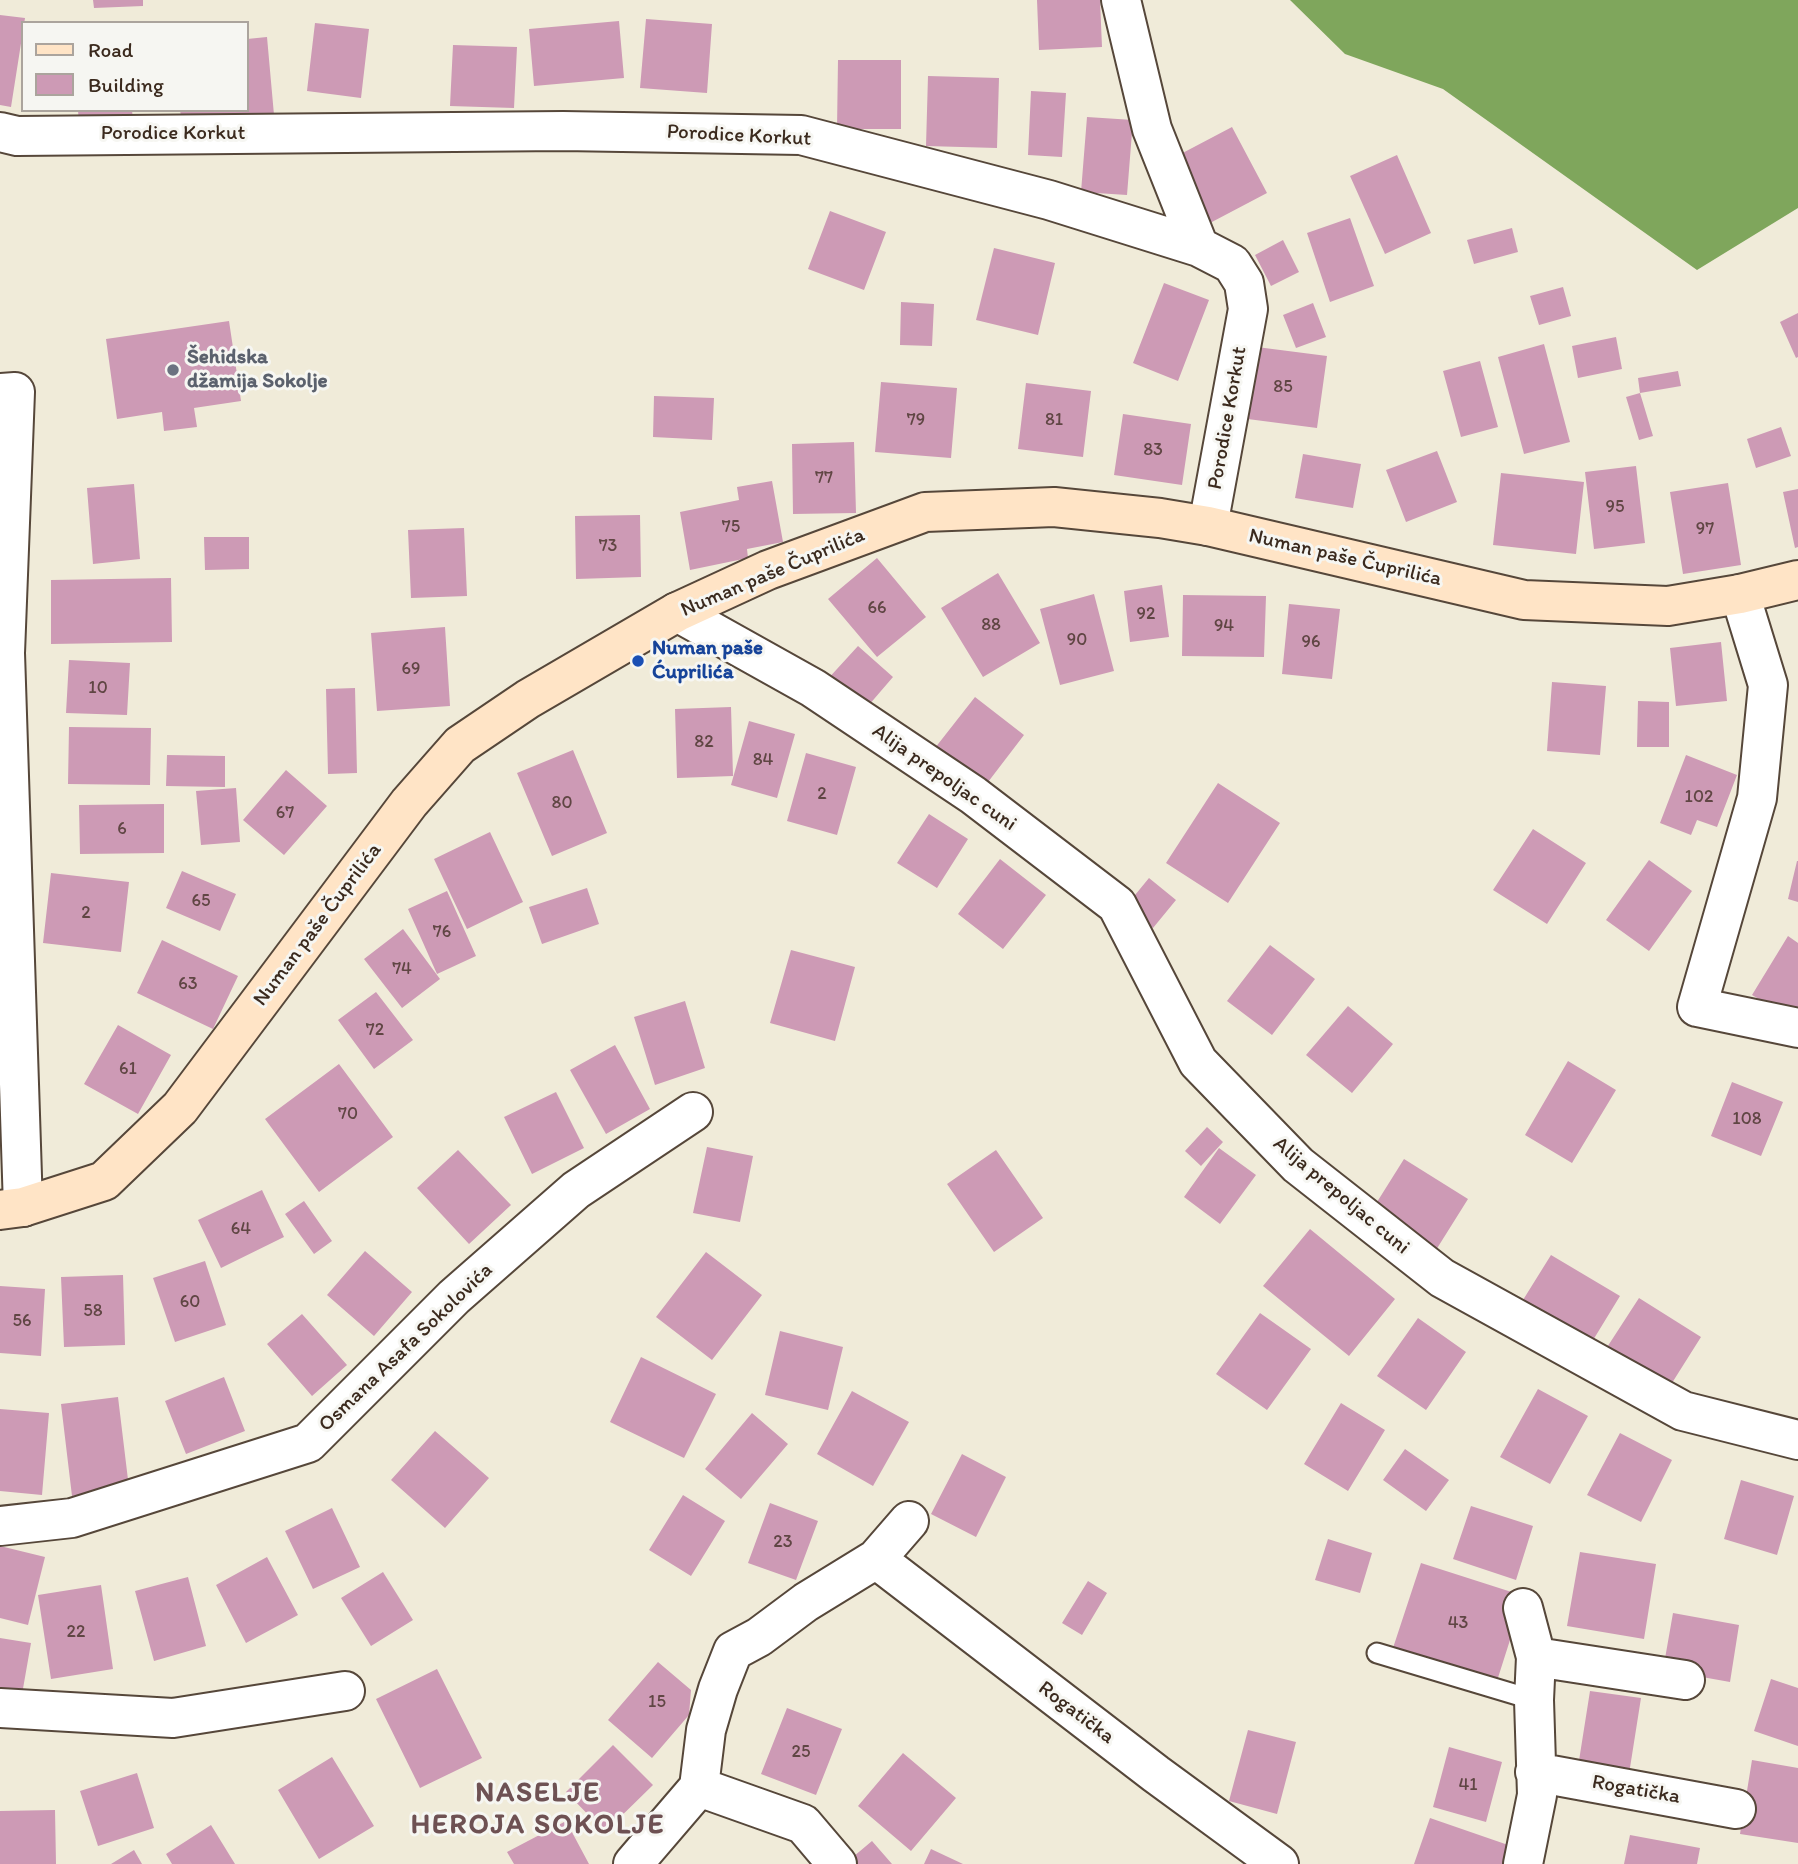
<!DOCTYPE html>
<meta charset="utf-8">
<style>
body{margin:0}
#map{position:relative;width:1798px;height:1864px;overflow:hidden;background:#f0ebd9;font-family:Itim,sans-serif}
canvas{display:block}
.legend{position:absolute;left:21px;top:21px;width:228px;height:91px;box-sizing:border-box;background:#f6f6f2;border:2px solid #aba49d;margin:0;padding:9px 12px;list-style:none;font-size:21px;color:#3b2a1e}
.legend li{display:flex;align-items:center;gap:14px;height:35px}
.legend b{width:35px;border:2px solid #aba49d}
</style>
<div id="map">
<canvas width="1798" height="1864"></canvas>
<ul class="legend">
<li><b style="height:9px;background:#ffe4c6"></b>Road</li>
<li><b style="height:19px;background:#cd9ab5"></b>Building</li>
</ul>
</div>
<script>
const ctx = document.querySelector('canvas').getContext('2d');
ctx.lineJoin = 'round';
function fillPath(path, color) {
  ctx.fillStyle = color;
  ctx.fill(path, 'evenodd');
}
function poly(rows) {
  const path = new Path2D();
  for (const r of rows) {
    path.moveTo(r[0], r[1]);
    for (let i = 2; i < r.length; i += 2) path.lineTo(r[i], r[i + 1]);
  }
  return path;
}
function trace(path, color, width, dash) {
  ctx.strokeStyle = color;
  ctx.lineWidth = width;
  ctx.lineCap = dash ? 'butt' : 'round';
  ctx.setLineDash(dash || []);
  ctx.stroke(path);
}
function drawText(font, color, halo, rows, align = 'center') {
  ctx.font = font + ' Itim,sans-serif';
  ctx.lineWidth = 6;
  ctx.setLineDash([]);
  ctx.textBaseline = 'middle';
  ctx.strokeStyle = halo;
  ctx.fillStyle = color;
  for (const [text, x, y, turn = 0] of rows) {
    ctx.save();
    ctx.translate(x, y);
    ctx.rotate((+turn || 0) * Math.PI / 180);
    ctx.textAlign = isNaN(turn) ? turn : align;
    if (halo) ctx.strokeText(text, 0, 0);
    ctx.fillText(text, 0, 0);
    ctx.restore();
  }
}
fillPath(poly([
 [1290,0,1798,0,1798,208,1697,270,1443,89,1345,54]
]), '#7fa65c');
fillPath(poly([
 [93,0,143,0,143,6,94,8],
 [1037,0,1100,0,1102,47,1039,50],
 [0,15,25,18,11,107,0,105],
 [646,19,712,24,707,93,640,88],
 [619,21,624,78,534,86,529,29],
 [315,23,369,29,361,98,307,91],
 [267,37,274,115,182,123,180,110,247,110,247,39],
 [453,45,517,47,514,108,450,106],
 [838,60,901,60,901,129,837,129],
 [928,76,999,78,997,148,926,146],
 [1031,91,1066,93,1062,157,1028,155],
 [78,110,132,110,133,120,79,124],
 [1087,117,1133,120,1127,195,1081,192],
 [1232,127,1267,193,1210,223,1175,157],
 [1397,155,1431,233,1385,254,1350,176],
 [830,211,886,232,864,290,808,269],
 [1350,218,1374,286,1330,302,1307,233],
 [1512,228,1518,252,1474,264,1467,240],
 [1283,240,1299,272,1271,286,1255,255],
 [994,248,1055,263,1038,335,976,320],
 [1164,283,1209,300,1178,381,1133,363],
 [1563,287,1571,316,1539,325,1530,296],
 [901,302,934,304,932,346,900,345],
 [1313,303,1326,337,1296,348,1283,315],
 [1798,313,1798,357,1796,358,1780,322],
 [229,321,241,401,194,408,197,427,164,431,162,412,117,419,106,339],
 [1616,337,1622,369,1578,378,1572,346],
 [1544,344,1570,442,1524,454,1498,357],
 [1249,346,1327,356,1317,428,1240,418],
 [1480,361,1498,427,1461,437,1443,371],
 [1678,371,1681,386,1640,393,1638,378],
 [881,382,957,388,951,458,875,452],
 [1026,383,1091,391,1083,457,1018,449],
 [1640,393,1653,436,1639,440,1626,397],
 [654,396,714,398,712,440,653,437],
 [1123,414,1191,424,1182,485,1114,475],
 [1781,427,1791,456,1756,468,1747,439],
 [854,442,856,513,793,514,792,444],
 [1437,451,1457,502,1406,522,1386,470],
 [1303,454,1361,464,1353,508,1295,498],
 [1636,466,1645,543,1594,549,1585,472],
 [1501,473,1584,482,1576,554,1493,545],
 [772,481,783,542,747,549,748,558,690,570,680,512,739,500,737,487],
 [1728,483,1741,565,1683,574,1670,492],
 [134,484,140,559,93,564,87,488],
 [1798,489,1798,547,1795,548,1783,492],
 [640,515,641,577,576,579,575,516],
 [464,528,467,596,411,598,408,530],
 [204,537,249,537,249,569,205,570],
 [877,558,926,617,877,657,828,599],
 [998,573,1040,643,983,677,941,608],
 [171,578,172,642,51,644,51,580],
 [1162,585,1169,637,1130,642,1124,591],
 [1094,594,1114,671,1060,685,1040,609],
 [1183,595,1266,596,1264,657,1182,656],
 [1289,604,1340,609,1332,679,1282,674],
 [445,627,450,706,377,711,371,633],
 [1721,642,1727,701,1676,706,1670,648],
 [858,646,893,677,862,713,826,681],
 [69,660,130,663,127,715,66,713],
 [1552,682,1606,686,1600,755,1547,751],
 [355,688,357,773,328,774,326,689],
 [975,697,1024,735,985,786,935,748],
 [1638,701,1669,702,1669,747,1637,747],
 [731,707,733,776,677,778,675,709],
 [749,721,795,734,777,798,731,785],
 [69,727,151,728,150,785,68,784],
 [573,750,607,833,552,856,517,773],
 [806,753,856,767,837,835,787,821],
 [167,755,225,756,225,787,166,786],
 [1686,755,1737,775,1717,827,1697,820,1691,835,1660,823],
 [286,770,327,806,284,855,243,820],
 [1218,783,1280,823,1228,903,1166,863],
 [236,788,240,842,201,845,196,791],
 [164,804,164,853,80,854,79,805],
 [929,814,968,839,937,888,897,863],
 [1533,829,1586,863,1547,924,1493,890],
 [490,832,523,902,467,929,434,859],
 [1000,859,1046,895,1003,949,958,914],
 [1649,860,1692,891,1649,951,1606,920],
 [1797,861,1798,861,1798,902,1788,899],
 [182,871,236,894,220,931,166,908],
 [51,873,129,882,121,952,43,943],
 [1149,878,1176,900,1153,928,1126,906],
 [587,888,599,924,542,944,529,907],
 [447,891,476,956,437,974,408,909],
 [403,929,440,979,402,1008,364,959],
 [1788,936,1798,943,1798,1022,1752,995],
 [162,940,238,976,213,1029,137,993],
 [1270,945,1315,979,1272,1035,1227,1001],
 [791,950,855,967,835,1041,770,1023],
 [376,992,413,1040,374,1069,338,1020],
 [685,1001,705,1068,655,1085,634,1017],
 [1348,1006,1393,1044,1352,1093,1306,1055],
 [118,1025,171,1055,138,1114,84,1084],
 [615,1045,650,1109,606,1134,570,1070],
 [1568,1061,1616,1090,1572,1163,1525,1135],
 [339,1064,393,1137,319,1192,265,1119],
 [1732,1082,1783,1102,1761,1156,1711,1136],
 [556,1092,584,1148,532,1174,504,1117],
 [1207,1127,1223,1142,1201,1166,1185,1151],
 [707,1147,753,1156,740,1222,693,1213],
 [1219,1148,1256,1175,1220,1224,1184,1197],
 [458,1150,511,1205,469,1244,417,1188],
 [996,1150,1043,1218,994,1252,947,1184],
 [1404,1159,1468,1199,1436,1250,1372,1210],
 [262,1190,284,1237,221,1268,198,1220],
 [304,1201,332,1241,314,1254,285,1214],
 [1310,1229,1395,1299,1349,1356,1263,1286],
 [365,1251,412,1292,374,1336,327,1295],
 [706,1252,762,1295,712,1360,656,1317],
 [1551,1255,1620,1296,1587,1350,1518,1308],
 [205,1261,226,1325,175,1342,153,1278],
 [123,1275,125,1345,64,1347,61,1277],
 [0,1286,45,1289,41,1356,0,1353],
 [1639,1298,1701,1337,1665,1394,1602,1355],
 [1260,1313,1311,1349,1267,1410,1216,1374],
 [302,1314,347,1365,312,1396,267,1344],
 [1418,1318,1466,1352,1426,1410,1377,1376],
 [780,1331,843,1347,828,1410,765,1395],
 [641,1357,716,1394,684,1458,610,1422],
 [224,1377,245,1431,186,1454,165,1401],
 [1538,1389,1588,1416,1550,1484,1500,1457],
 [852,1391,909,1422,873,1486,817,1454],
 [118,1397,129,1488,72,1496,61,1404],
 [1341,1403,1385,1430,1348,1491,1304,1464],
 [0,1409,49,1413,42,1495,0,1491],
 [752,1413,788,1444,741,1499,705,1469],
 [435,1431,489,1478,445,1528,391,1480],
 [1620,1433,1672,1460,1641,1522,1587,1495],
 [1405,1449,1449,1480,1426,1511,1383,1480],
 [962,1454,1006,1477,976,1537,931,1514],
 [1741,1480,1794,1496,1777,1555,1724,1539],
 [683,1495,725,1521,691,1576,649,1550],
 [770,1503,818,1521,796,1580,748,1563],
 [1471,1506,1533,1526,1516,1580,1453,1559],
 [332,1508,360,1567,313,1589,285,1531],
 [1328,1539,1372,1553,1360,1593,1315,1580],
 [0,1546,45,1557,28,1625,0,1618],
 [1580,1552,1656,1564,1644,1639,1567,1626],
 [267,1557,298,1615,246,1643,216,1585],
 [1421,1563,1524,1596,1496,1684,1392,1651],
 [383,1572,413,1620,371,1646,341,1598],
 [188,1577,206,1646,154,1661,135,1591],
 [1088,1581,1107,1593,1082,1635,1062,1623],
 [101,1585,113,1669,51,1679,38,1595],
 [1673,1613,1739,1625,1730,1682,1663,1670],
 [0,1638,31,1643,21,1700,0,1697],
 [658,1662,691,1690,689,1715,652,1758,608,1720],
 [437,1669,482,1758,420,1788,376,1699],
 [1771,1679,1798,1688,1798,1746,1754,1731],
 [1590,1691,1641,1698,1629,1774,1578,1767],
 [787,1708,842,1729,816,1795,761,1774],
 [1248,1730,1296,1742,1277,1814,1229,1801],
 [613,1745,653,1785,605,1832,566,1792],
 [1449,1747,1502,1762,1486,1822,1433,1807],
 [903,1753,956,1798,911,1851,858,1806],
 [332,1757,374,1826,319,1859,278,1790],
 [1752,1760,1798,1768,1798,1843,1740,1834],
 [137,1773,154,1828,98,1846,80,1791],
 [55,1810,56,1864,0,1864,0,1811],
 [1430,1818,1511,1846,1505,1864,1414,1864],
 [566,1821,589,1864,514,1864,507,1852],
 [211,1825,235,1864,172,1864,166,1854],
 [1630,1835,1700,1848,1697,1864,1624,1864],
 [872,1841,892,1864,848,1864,847,1862],
 [931,1849,963,1864,924,1864],
 [134,1850,142,1864,111,1864]
]), '#cd9ab5');
const lane = poly([
 [1377,1653,1534,1700]
]);
const street = poly([
 [1121,0,1152,129,1199,247],
 [0,132,17,136,563,131,801,135,1049,200,1199,247,1232,264,1244,283,1248,309,1208,526],
 [0,393,15,392,5,653,23,1207],
 [1740,594,1768,685,1757,798,1697,1007,1798,1028],
 [677,612,813,688,973,795,1117,905,1198,1062,1298,1165,1442,1278,1683,1411,1798,1440],
 [0,1526,72,1518,308,1443,454,1297,576,1190,693,1112],
 [876,1559,1156,1774,1279,1864],
 [1536,1657,1685,1680],
 [0,1708,173,1718,345,1691],
 [1535,1772,1736,1809],
 [699,1787,803,1824,837,1864],
 [633,1864,699,1787,706,1730,718,1689,733,1651,759,1637,806,1602,876,1559,909,1521],
 [1523,1864,1537,1795,1534,1700,1536,1657,1523,1608]
]);
const secondary = poly([
 [0,1210,23,1207,104,1181,180,1108,409,803,460,745,528,699,677,612,768,570,925,512,1054,507,1160,518,1208,526,1524,600,1668,606,1740,594,1798,580]
]);
trace(lane, '#56473a', 23);
trace(street, '#56473a', 42);
trace(secondary, '#56473a', 42);
trace(lane, '#fff', 19);
trace(street, '#fff', 38);
trace(secondary, '#ffe4c6', 38);
for (const [x, y, r, color] of [
 [173,370,7,"#6b7280"],
 [638,661,7,"#1a4fb4"]
]) {
  const dot = new Path2D();
  dot.arc(x, y, r, 0, 2 * Math.PI);
  ctx.fillStyle = color;
  ctx.fill(dot);
  trace(dot, '#f6f6f2', 2.5);
}
drawText('18px', '#604644', null, [
 ["85",1283,387],
 ["79",916,420],
 ["81",1054,420],
 ["83",1153,450],
 ["77",824,478],
 ["95",1615,507],
 ["75",731,527],
 ["97",1705,529],
 ["73",608,546],
 ["66",877,608],
 ["92",1146,614],
 ["88",991,625],
 ["94",1224,626],
 ["90",1077,640],
 ["96",1311,642],
 ["69",411,669],
 ["10",98,688],
 ["82",704,742],
 ["84",763,760],
 ["2",822,794],
 ["102",1699,797],
 ["80",562,803],
 ["67",285,813],
 ["6",122,829],
 ["65",201,901],
 ["2",86,913],
 ["76",442,932],
 ["74",402,969],
 ["63",188,984],
 ["72",375,1030],
 ["61",128,1069],
 ["70",348,1114],
 ["108",1747,1119],
 ["64",241,1229],
 ["60",190,1302],
 ["58",93,1311],
 ["56",22,1321],
 ["23",783,1542],
 ["43",1458,1623],
 ["22",76,1632],
 ["15",657,1702],
 ["25",801,1752],
 ["41",1468,1785]
]);
drawText('21px', '#3b2a1e', '#f6f6f2', [
 ["Porodice Korkut",173,134],
 ["Porodice Korkut",739,136,3],
 ["Porodice Korkut",1228,418,-80],
 ["Numan paše Čuprilića",1345,558,13],
 ["Numan paše Čuprilića",773,573,-23],
 ["Alija prepoljac cuni",944,778,35],
 ["Numan paše Čuprilića",318,925,-53],
 ["Alija prepoljac cuni",1341,1196,40],
 ["Osmana Asafa Sokolovića",406,1348,-44],
 ["Rogatička",1076,1713,37],
 ["Rogatička",1636,1790,10]
]);
drawText('bold 21px', '#5b616d', '#f6f6f2', [
 ["Šehidska",187,358],
 ["džamija Sokolje",187,382]
], 'left');
drawText('bold 21px', '#164399', '#f6f6f2', [
 ["Numan paše",652,649],
 ["Ćuprilića",652,673]
], 'left');
ctx.letterSpacing = '2px';
drawText('bold 28px', '#6e5153', '#f6f6f2', [
 ["NASELJE",538,1794],
 ["HEROJA SOKOLJE",538,1826]
]);
ctx.letterSpacing = '0px';
</script>
